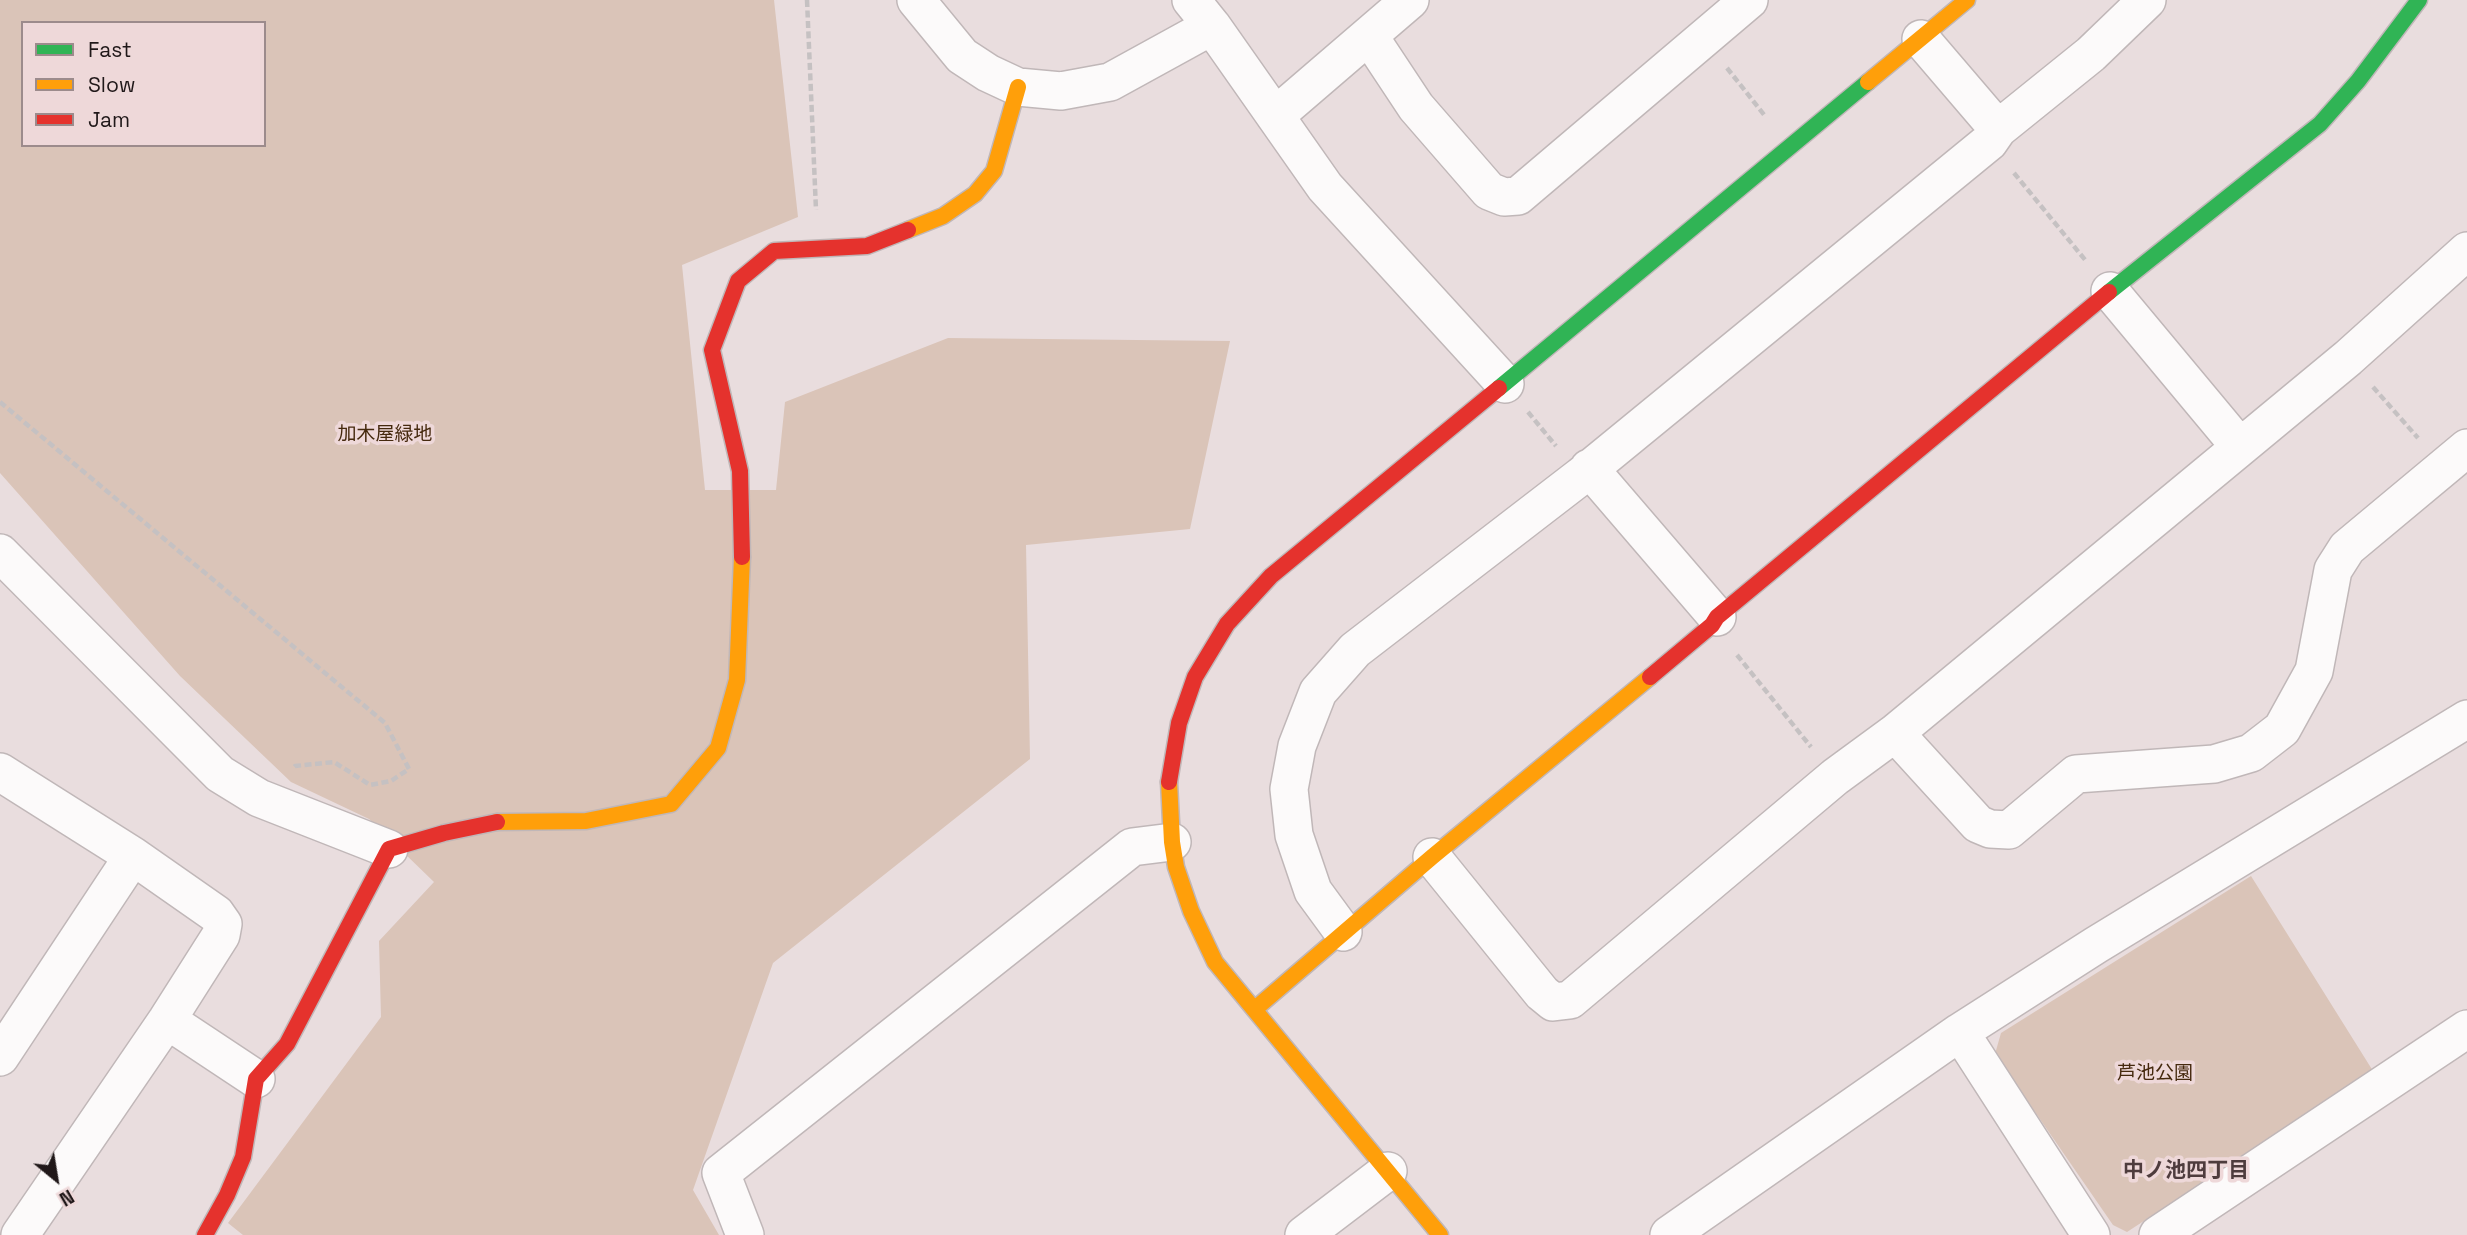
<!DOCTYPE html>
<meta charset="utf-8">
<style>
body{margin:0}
#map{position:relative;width:2467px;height:1235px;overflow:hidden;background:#e9ddde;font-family:"Space Grotesk",sans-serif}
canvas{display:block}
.legend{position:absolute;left:21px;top:21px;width:245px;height:126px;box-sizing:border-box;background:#eed8d9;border:2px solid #9c8b8c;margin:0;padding:9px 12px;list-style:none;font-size:21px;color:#201819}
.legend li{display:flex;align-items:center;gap:14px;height:35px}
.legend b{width:35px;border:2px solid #9c8b8c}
.north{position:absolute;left:21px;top:1144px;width:70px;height:70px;-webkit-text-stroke:5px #eed8d9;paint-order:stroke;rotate:150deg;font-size:19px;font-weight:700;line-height:28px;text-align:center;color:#201819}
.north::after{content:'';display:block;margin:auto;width:24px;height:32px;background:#201819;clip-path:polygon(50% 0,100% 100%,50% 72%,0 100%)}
</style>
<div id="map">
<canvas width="2467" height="1235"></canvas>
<ul class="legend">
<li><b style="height:9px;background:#30b455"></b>Fast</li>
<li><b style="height:9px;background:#ff9f0a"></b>Slow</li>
<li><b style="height:9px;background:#e5322d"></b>Jam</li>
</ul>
<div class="north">N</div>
</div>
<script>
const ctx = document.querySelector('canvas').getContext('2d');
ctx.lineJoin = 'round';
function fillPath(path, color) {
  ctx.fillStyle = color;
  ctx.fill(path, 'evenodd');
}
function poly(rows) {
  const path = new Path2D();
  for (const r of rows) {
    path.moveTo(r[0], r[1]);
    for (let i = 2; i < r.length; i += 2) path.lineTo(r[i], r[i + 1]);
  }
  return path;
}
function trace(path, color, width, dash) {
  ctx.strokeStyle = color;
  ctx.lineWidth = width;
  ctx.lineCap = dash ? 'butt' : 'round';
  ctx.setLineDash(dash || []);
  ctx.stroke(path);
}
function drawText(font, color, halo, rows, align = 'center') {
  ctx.font = font + ' "Space Grotesk","Noto Sans JP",sans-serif';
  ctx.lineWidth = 7;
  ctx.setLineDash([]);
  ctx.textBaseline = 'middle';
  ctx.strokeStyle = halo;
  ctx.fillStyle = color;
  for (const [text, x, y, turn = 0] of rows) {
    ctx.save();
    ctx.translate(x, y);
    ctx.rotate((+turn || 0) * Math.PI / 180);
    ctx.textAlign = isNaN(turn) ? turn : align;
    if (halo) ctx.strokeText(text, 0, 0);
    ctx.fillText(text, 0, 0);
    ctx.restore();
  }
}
fillPath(poly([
 [0,0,774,0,798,217,682,265,705,490,776,490,785,402,948,338,1230,341,1190,529,1026,545,1030,759,773,963,693,1190,719,1235,243,1235,228,1223,381,1017,379,941,434,882,369,819,291,782,180,676,0,473],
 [23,23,264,23,264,145,23,145],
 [2251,876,2373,1071,2127,1232,2113,1225,1995,1054,2001,1033]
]), '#dac4b8');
const street = poly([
 [916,0,962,56,988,73,1018,87,1061,91,1110,82,1212,26],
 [1191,0,1212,26,1325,187,1505,384],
 [1369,36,1416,107,1489,191,1504,197,1518,196,1749,0],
 [1921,39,1998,129],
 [1275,116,1410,0],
 [2110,291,2240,447],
 [1589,468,1717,617],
 [0,553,220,774,259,798,389,849],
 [1895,733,1978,824,1990,829,2009,830,2076,774,2214,764,2251,753,2282,729,2314,671,2333,570,2347,548,2467,448],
 [0,772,133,856,216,914,223,924,221,935,167,1020,20,1235],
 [1432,857,1542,993,1553,1002,1570,1000,1835,777,1895,733,2348,358,2467,251],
 [1343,932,1313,891,1294,835,1289,789,1297,746,1318,692,1355,650,1581,476,1989,142,1998,129,2091,54,2147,0],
 [167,1020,256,1079],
 [1960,1032,2091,1235],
 [0,1057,133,856],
 [745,1235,721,1173,1132,847,1172,842],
 [1304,1235,1388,1171],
 [1669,1235,1960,1032,2096,945,2467,719],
 [2158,1235,2467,1029]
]);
const fast = poly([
 [2109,292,2320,124,2358,81,2419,0],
 [1499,388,1868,82]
]);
const slow = poly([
 [1868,82,1967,0],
 [908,230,943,216,975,194,994,171,1018,87],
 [1169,782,1172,842,1176,867,1191,911,1215,962,1440,1235],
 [497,822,586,821,671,804,718,748,737,680,742,557],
 [1255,1009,1432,857,1650,677]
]);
const jam = poly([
 [742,557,740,471,712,350,738,281,774,251,867,246,908,230],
 [1650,677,1712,625,1717,617,2109,292],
 [1169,782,1179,723,1195,677,1227,624,1271,576,1499,388],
 [205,1235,227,1195,243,1157,256,1079,287,1044,389,849,444,833,497,822]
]);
trace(street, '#c0b7b8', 40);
trace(fast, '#c0b7b8', 19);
trace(slow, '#c0b7b8', 19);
trace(jam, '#c0b7b8', 19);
trace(poly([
 [807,0,816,210],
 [1727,68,1765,116],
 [2014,173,2086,261],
 [2373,387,2418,438],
 [0,402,385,723,409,769,391,781,370,785,334,762,295,766,292,769],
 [1528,412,1556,446],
 [1737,655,1811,747]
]), '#c5c1c2', 4.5, [7, 3.5]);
trace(street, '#fcfafa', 37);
trace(fast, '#30b455', 16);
trace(slow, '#ff9f0a', 16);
trace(jam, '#e5322d', 16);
drawText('19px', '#45290e', '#eed8d9', [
 ["加木屋緑地",385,435],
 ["芦池公園",2155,1074]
]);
drawText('bold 21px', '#4e3c3d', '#eed8d9', [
 ["中ノ池四丁目",2186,1171]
]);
</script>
